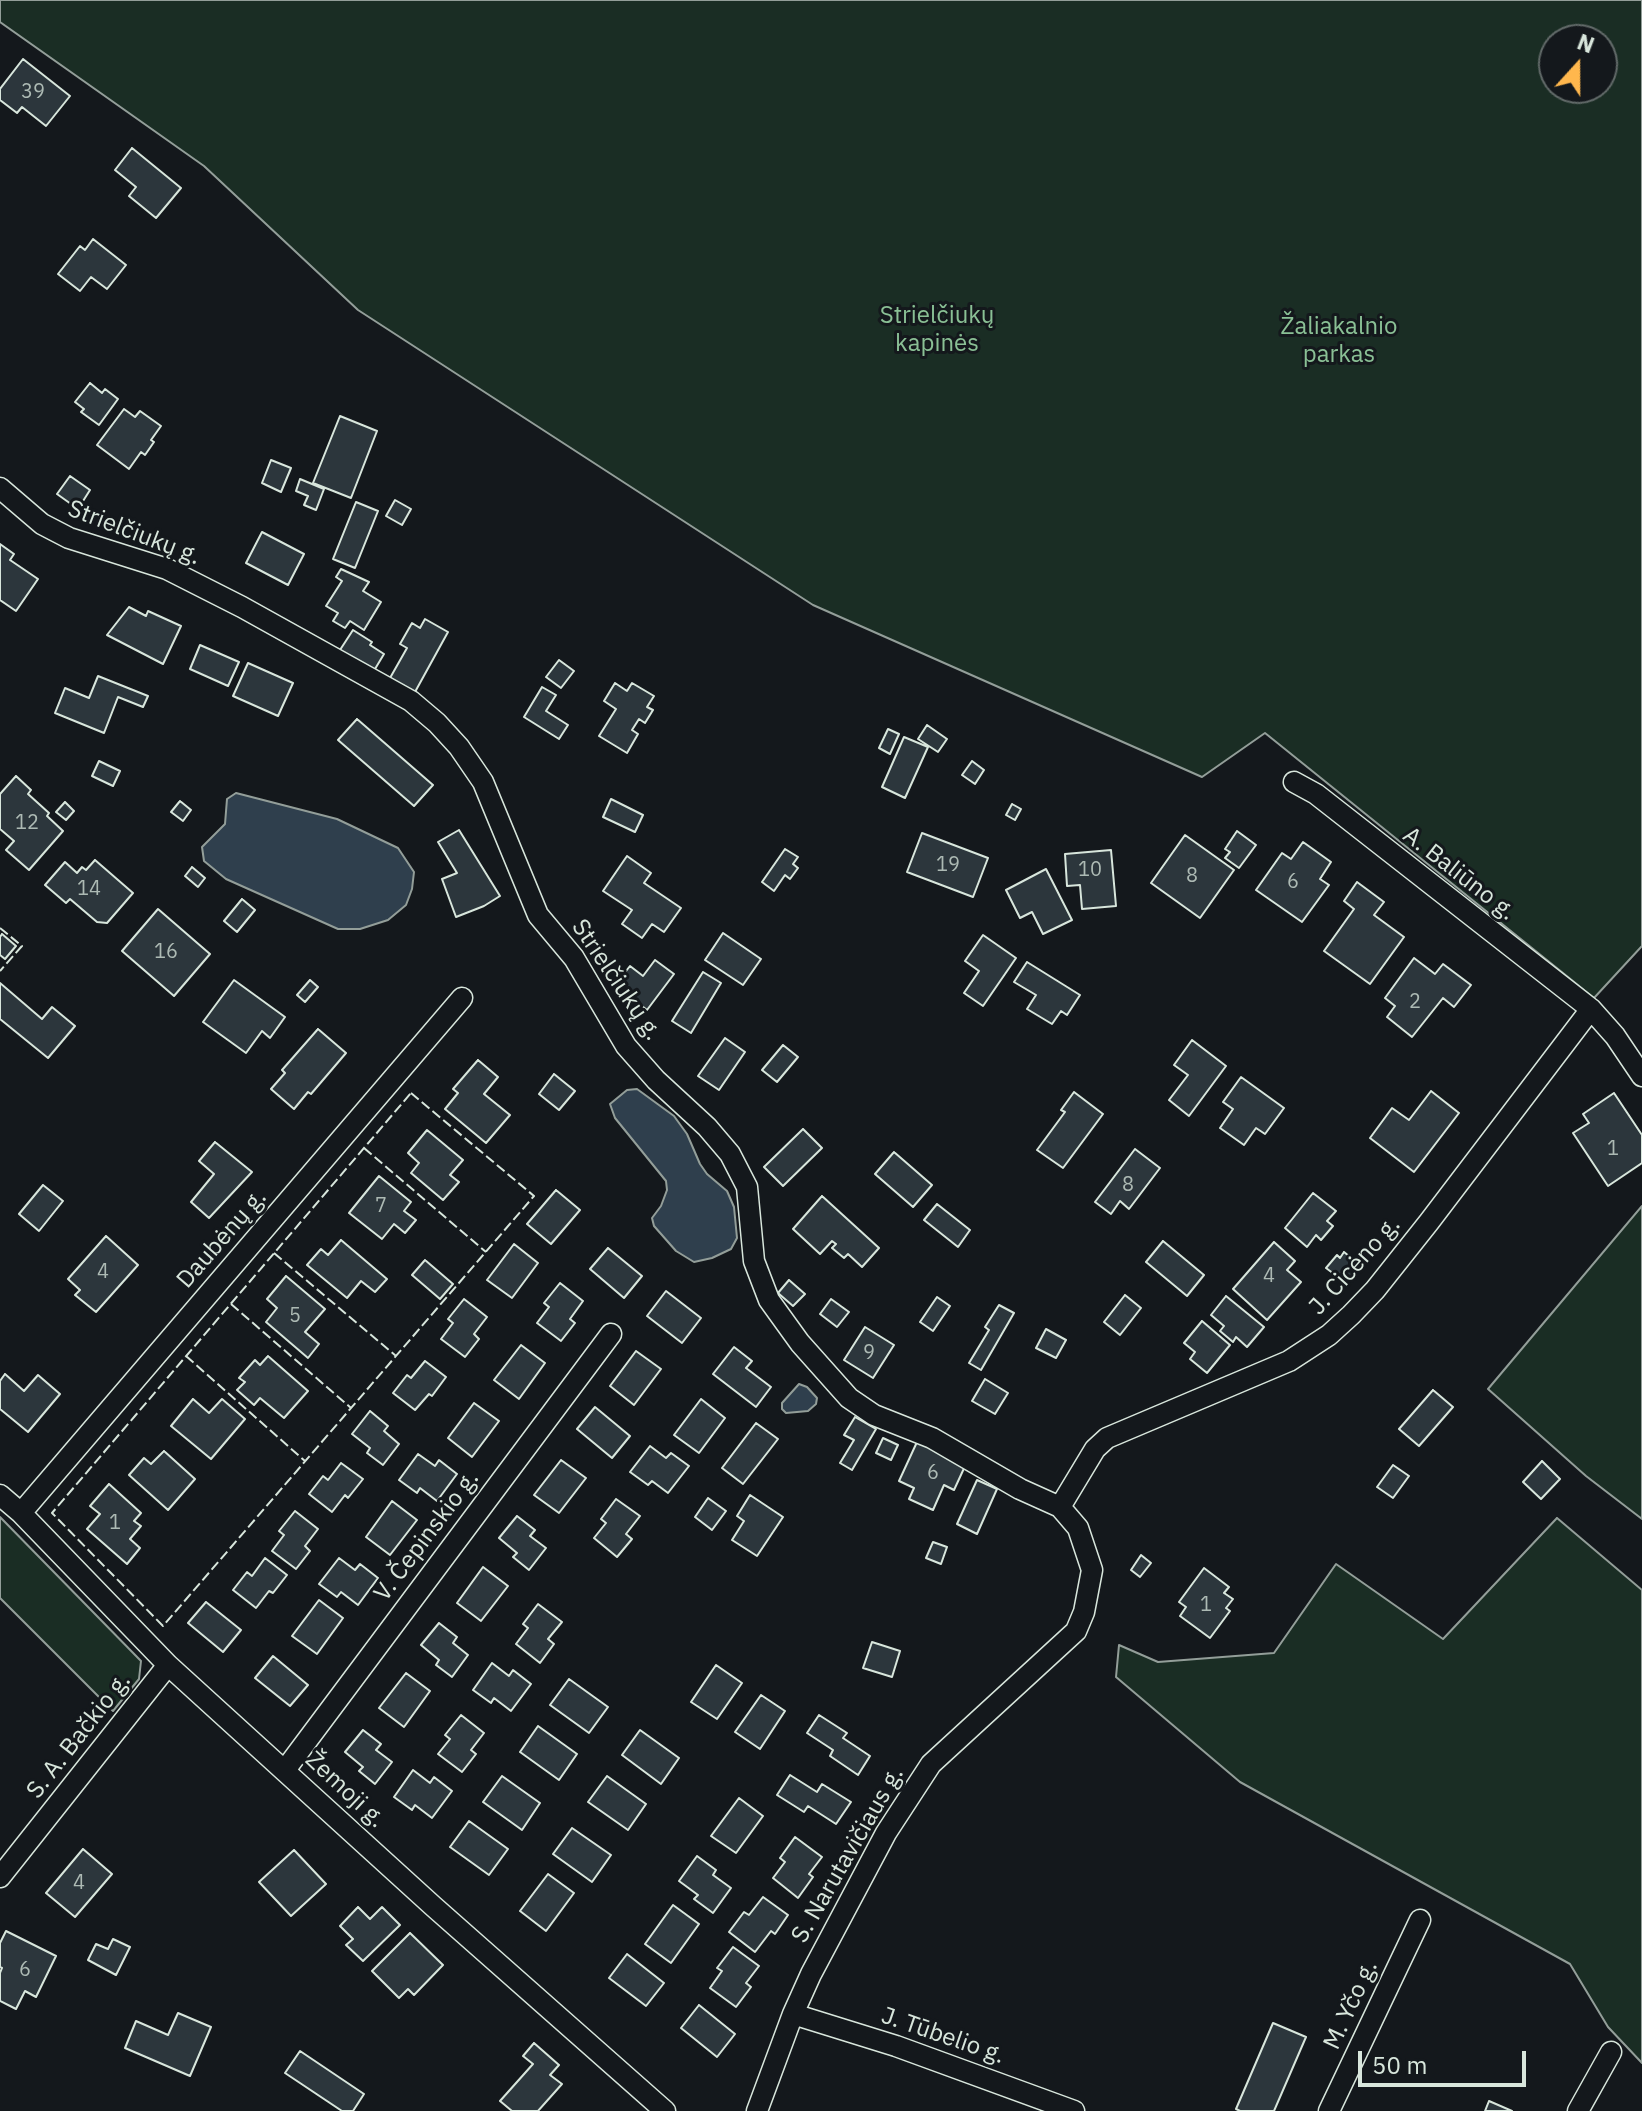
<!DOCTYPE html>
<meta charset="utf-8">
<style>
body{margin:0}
#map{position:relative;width:1642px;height:2111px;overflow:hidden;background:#14181c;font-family:"IBM Plex Sans",sans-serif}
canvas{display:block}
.north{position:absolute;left:1538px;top:24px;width:80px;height:80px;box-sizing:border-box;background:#14181c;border:2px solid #626a69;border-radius:50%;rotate:21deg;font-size:22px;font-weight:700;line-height:32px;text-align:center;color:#d8e6dc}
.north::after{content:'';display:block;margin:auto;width:28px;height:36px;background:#ffb74d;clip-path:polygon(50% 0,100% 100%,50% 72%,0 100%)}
.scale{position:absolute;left:1358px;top:2051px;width:168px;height:36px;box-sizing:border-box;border:4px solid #d8e6dc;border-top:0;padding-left:10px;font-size:24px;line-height:28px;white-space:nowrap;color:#d8e6dc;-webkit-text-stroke:6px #14181c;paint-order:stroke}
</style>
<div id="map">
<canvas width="1642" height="2111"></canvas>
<div class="north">N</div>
<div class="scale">50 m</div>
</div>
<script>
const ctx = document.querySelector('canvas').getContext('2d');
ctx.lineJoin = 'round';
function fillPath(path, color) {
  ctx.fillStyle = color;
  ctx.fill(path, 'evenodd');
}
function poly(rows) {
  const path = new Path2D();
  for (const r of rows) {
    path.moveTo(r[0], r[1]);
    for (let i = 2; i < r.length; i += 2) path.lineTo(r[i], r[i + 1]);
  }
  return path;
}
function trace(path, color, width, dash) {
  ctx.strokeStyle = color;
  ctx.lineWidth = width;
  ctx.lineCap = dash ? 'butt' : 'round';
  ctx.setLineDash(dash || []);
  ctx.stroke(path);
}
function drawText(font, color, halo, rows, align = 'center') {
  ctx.font = font + ' "IBM Plex Sans",sans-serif';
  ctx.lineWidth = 6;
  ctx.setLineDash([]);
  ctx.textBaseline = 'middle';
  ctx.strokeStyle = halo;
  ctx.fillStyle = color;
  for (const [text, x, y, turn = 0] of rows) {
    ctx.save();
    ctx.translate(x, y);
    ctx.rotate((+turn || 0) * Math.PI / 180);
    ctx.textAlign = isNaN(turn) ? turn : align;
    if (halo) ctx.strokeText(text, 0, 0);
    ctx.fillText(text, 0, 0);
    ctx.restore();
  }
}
const green = poly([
 [0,0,1642,0,1642,946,1594,998,1265,733,1202,777,813,605,358,310,204,166,0,22,0,0],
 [1554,40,1602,40,1602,88,1554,88,1554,40],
 [1642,1206,1642,1519,1586,1476,1488,1389,1642,1206],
 [0,1517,141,1661,139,1679,113,1711,0,1598,0,1517],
 [1557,1518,1642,1590,1642,2063,1608,2027,1570,1964,1240,1782,1116,1677,1119,1645,1158,1662,1274,1653,1336,1564,1443,1639,1557,1518]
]);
fillPath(green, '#1a2d24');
trace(green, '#939e99', 2);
const water = poly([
 [236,793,337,819,398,848,414,872,412,889,406,905,388,920,360,929,338,929,226,879,204,861,202,847,225,824,227,799,236,793],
 [637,1089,674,1116,687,1134,700,1164,707,1174,727,1191,734,1207,737,1238,731,1249,712,1258,694,1262,676,1251,654,1226,652,1218,661,1206,667,1190,666,1181,615,1118,610,1104,627,1090,637,1089],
 [799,1384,807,1387,817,1398,816,1404,808,1411,786,1413,782,1409,782,1403,799,1384]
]);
fillPath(water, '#2f3f4d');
trace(water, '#939e99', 2);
const building = poly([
 [23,59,70,96,46,126,22,107,17,113,0,100,0,89,23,59],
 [132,148,181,188,156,218,129,196,136,187,115,170,132,148],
 [93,239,126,265,107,289,91,277,80,291,58,274,80,246,85,250,93,239],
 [90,383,102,393,105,389,118,399,99,425,81,412,84,409,75,402,90,383],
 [124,409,135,417,140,411,161,426,151,440,154,442,145,455,141,452,129,469,97,445,124,409],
 [340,416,377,431,351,498,313,483,340,416],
 [271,460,291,468,281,492,262,483,271,460],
 [70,476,90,490,78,509,57,494,70,476],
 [300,479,324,489,316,510,304,505,308,496,296,491,300,479],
 [395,500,411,509,402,525,386,516,395,500],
 [356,502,378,511,355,568,333,559,356,502],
 [262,532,304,554,288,585,246,563,262,532],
 [0,544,14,554,10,560,38,579,16,611,0,600,0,544],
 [341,569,369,582,363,591,381,602,364,630,350,621,345,628,333,621,338,613,326,606,342,581,336,577,341,569],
 [129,607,146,616,148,611,181,626,163,664,107,635,129,607],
 [425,619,448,632,415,692,390,678,407,648,400,644,412,623,420,628,425,619],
 [353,630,372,642,370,645,384,654,372,674,338,653,353,630],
 [200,645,239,662,228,686,190,669,200,645],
 [559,660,574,671,561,688,546,677,559,660],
 [248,663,293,683,278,716,233,696,248,663],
 [98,676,148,696,143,707,118,697,104,733,55,713,65,688,89,698,98,676],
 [615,683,627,691,632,683,654,696,647,707,653,710,645,723,639,719,632,730,638,734,627,753,599,736,616,709,604,701,615,683],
 [542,687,556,695,546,711,568,725,559,739,524,717,542,687],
 [357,719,433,785,414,806,338,740,357,719],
 [927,725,947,739,938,752,918,739,927,725],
 [888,729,899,734,890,754,879,748,888,729],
 [904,737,928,747,905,798,882,787,904,737],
 [99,761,120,771,113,786,92,776,99,761],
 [972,761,984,770,975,784,962,775,972,761],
 [16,776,31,790,28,794,49,813,47,816,63,831,29,870,6,850,14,841,0,829,0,794,16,776],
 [611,799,643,815,635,832,603,817,611,799],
 [180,801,191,810,183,821,171,812,180,801],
 [65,802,74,811,66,820,56,812,65,802],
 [1012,804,1021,809,1015,820,1006,815,1012,804],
 [459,830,500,896,484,906,456,917,442,879,457,873,438,842,459,830],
 [1237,831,1256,845,1239,868,1225,858,1230,852,1225,849,1237,831],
 [922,833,988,858,973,897,907,872,922,833],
 [1185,835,1234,870,1200,918,1151,883,1185,835],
 [1303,842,1331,862,1320,879,1329,885,1302,922,1256,890,1282,853,1291,859,1303,842],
 [785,849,798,857,793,864,798,868,790,879,785,875,774,891,762,882,785,849],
 [1111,850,1116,906,1082,909,1080,885,1067,886,1065,854,1111,850],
 [627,856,651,873,644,883,681,908,664,932,652,924,642,938,622,924,632,910,603,891,627,856],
 [95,860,133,893,107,923,97,922,70,899,66,903,45,885,65,862,77,873,82,867,86,870,95,860],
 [192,867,205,878,198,887,185,876,192,867],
 [1046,869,1072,920,1043,934,1032,912,1020,918,1006,890,1046,869],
 [1357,882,1384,902,1374,915,1404,937,1370,984,1324,951,1354,909,1344,901,1357,882],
 [242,899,255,910,237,932,224,921,242,899],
 [158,909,210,954,174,996,122,951,158,909],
 [723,933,761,959,743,985,705,960,723,933],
 [2,934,16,946,5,959,0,955,0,937,2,934],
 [983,935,1016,958,983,1006,964,993,979,971,965,961,983,935],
 [1414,958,1435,974,1443,964,1471,985,1454,1007,1443,998,1412,1037,1387,1017,1395,1006,1385,998,1414,958],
 [655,960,674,974,647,1010,615,985,630,966,643,976,655,960],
 [1027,962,1080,995,1067,1015,1061,1011,1052,1024,1027,1009,1036,995,1014,982,1027,962],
 [703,972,721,983,691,1033,672,1021,703,972],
 [234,980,285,1017,270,1038,262,1031,246,1053,203,1022,234,980],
 [310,980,318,987,305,1002,297,995,310,980],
 [0,983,42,1019,52,1007,75,1026,48,1058,0,1019,0,983],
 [318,1029,346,1053,311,1094,308,1092,294,1109,271,1089,285,1073,282,1070,318,1029],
 [725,1038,745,1052,719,1090,698,1076,725,1038],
 [1192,1040,1226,1066,1189,1116,1169,1100,1188,1075,1174,1065,1192,1040],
 [783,1045,798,1057,777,1082,762,1070,783,1045],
 [478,1060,498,1077,484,1094,510,1115,486,1143,445,1109,458,1093,453,1089,478,1060],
 [554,1074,575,1091,559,1110,539,1094,554,1074],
 [1241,1077,1284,1108,1265,1134,1256,1128,1244,1145,1220,1128,1233,1109,1223,1102,1241,1077],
 [1431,1091,1459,1113,1414,1172,1370,1138,1392,1108,1409,1120,1431,1091],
 [1074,1092,1103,1114,1063,1168,1037,1150,1065,1112,1061,1110,1074,1092],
 [1614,1093,1642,1135,1642,1163,1608,1186,1573,1133,1589,1123,1583,1114,1614,1093],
 [803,1129,822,1148,783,1186,764,1167,803,1129],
 [427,1130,463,1160,450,1175,459,1182,443,1200,411,1173,419,1163,408,1153,427,1130],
 [215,1142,252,1172,209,1218,191,1202,214,1174,199,1161,215,1142],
 [1135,1149,1160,1168,1129,1209,1120,1201,1111,1214,1095,1202,1135,1149],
 [894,1152,932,1185,913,1207,875,1174,894,1152],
 [379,1176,411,1202,404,1211,416,1220,405,1233,394,1224,382,1239,349,1213,379,1176],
 [43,1185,63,1201,39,1231,19,1214,43,1185],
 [556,1190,580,1210,551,1244,527,1224,556,1190],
 [1313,1193,1336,1211,1327,1221,1333,1226,1321,1240,1316,1235,1307,1247,1285,1228,1313,1193],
 [822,1196,879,1248,862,1267,848,1254,844,1258,832,1248,836,1244,832,1241,820,1254,793,1229,822,1196],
 [937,1204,970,1230,958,1247,924,1220,937,1204],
 [106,1236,138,1265,96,1312,75,1295,80,1290,68,1279,106,1236],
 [341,1240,387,1279,375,1292,361,1281,347,1298,307,1265,321,1249,328,1255,341,1240],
 [1163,1241,1204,1275,1187,1296,1146,1262,1163,1241],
 [1274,1242,1295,1261,1287,1270,1301,1282,1267,1320,1233,1289,1274,1242],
 [514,1244,538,1263,512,1298,487,1280,514,1244],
 [608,1248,642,1276,624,1298,590,1269,608,1248],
 [1344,1252,1361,1266,1351,1279,1342,1272,1338,1277,1326,1268,1337,1255,1340,1258,1344,1252],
 [425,1260,453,1284,440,1299,412,1275,425,1260],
 [286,1276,325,1309,305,1332,319,1344,308,1358,266,1322,277,1308,267,1299,286,1276],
 [789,1280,805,1294,793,1306,778,1293,789,1280],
 [560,1283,583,1301,570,1319,575,1323,561,1341,537,1323,549,1307,544,1303,560,1283],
 [666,1291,701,1318,682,1343,647,1316,666,1291],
 [1125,1295,1141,1308,1120,1335,1104,1322,1125,1295],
 [1226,1296,1264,1327,1247,1347,1236,1337,1233,1342,1220,1331,1224,1326,1211,1315,1226,1296],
 [937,1297,950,1306,933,1331,920,1322,937,1297],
 [464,1299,487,1317,474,1334,479,1339,465,1357,441,1339,453,1323,448,1319,464,1299],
 [831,1299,849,1312,837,1327,820,1314,831,1299],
 [999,1305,1014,1313,981,1370,969,1363,989,1330,985,1327,999,1305],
 [1202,1321,1230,1345,1207,1373,1190,1359,1195,1352,1184,1343,1202,1321],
 [865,1327,894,1345,873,1378,844,1360,865,1327],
 [1046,1329,1066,1340,1056,1358,1036,1348,1046,1329],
 [521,1345,545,1363,519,1399,494,1380,521,1345],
 [734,1347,752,1361,746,1368,771,1387,756,1407,713,1374,734,1347],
 [636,1351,661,1369,634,1405,610,1386,636,1351],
 [268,1356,308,1391,284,1418,260,1398,254,1405,237,1390,245,1382,239,1378,255,1360,260,1365,268,1356],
 [425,1361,446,1377,432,1396,429,1394,415,1410,393,1393,407,1375,411,1378,425,1361],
 [5,1374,24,1391,38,1375,60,1394,28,1432,0,1409,0,1381,5,1374],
 [985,1379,1008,1393,995,1414,972,1401,985,1379],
 [1433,1390,1453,1407,1419,1446,1399,1429,1433,1390],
 [193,1399,209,1413,222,1399,245,1419,211,1459,171,1426,193,1399],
 [701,1399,725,1418,699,1453,674,1435,701,1399],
 [474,1403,499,1421,472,1457,448,1438,474,1403],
 [595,1407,630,1436,612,1458,577,1429,595,1407],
 [370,1411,388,1426,384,1431,399,1444,383,1465,367,1453,370,1448,352,1434,370,1411],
 [855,1417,876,1429,852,1470,840,1463,854,1440,844,1435,855,1417],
 [756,1423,778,1439,743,1484,722,1468,756,1423],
 [883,1438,898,1445,891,1460,876,1453,883,1438],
 [917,1442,966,1464,954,1490,944,1485,933,1510,909,1499,914,1488,899,1481,917,1442],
 [650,1446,666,1458,671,1453,689,1466,668,1493,652,1481,648,1485,630,1472,650,1446],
 [164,1451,195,1479,168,1510,129,1475,144,1458,151,1464,164,1451],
 [418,1454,435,1466,439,1460,457,1474,437,1501,420,1488,417,1493,399,1480,418,1454],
 [561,1460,586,1478,559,1513,534,1495,561,1460],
 [1542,1461,1560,1479,1541,1499,1523,1482,1542,1461],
 [341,1463,363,1479,348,1498,345,1495,332,1512,309,1494,323,1476,328,1480,341,1463],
 [1393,1465,1409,1476,1393,1498,1377,1487,1393,1465],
 [977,1480,997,1489,977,1534,957,1524,977,1480],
 [109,1484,141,1513,134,1521,141,1526,130,1539,140,1548,127,1564,87,1529,100,1514,90,1506,109,1484],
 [750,1495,783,1517,757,1556,732,1540,744,1521,737,1516,750,1495],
 [708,1498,726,1511,712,1530,695,1517,708,1498],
 [616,1499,640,1516,626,1534,632,1539,617,1557,594,1538,606,1523,601,1519,616,1499],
 [392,1501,417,1520,390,1555,366,1537,392,1501],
 [295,1511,318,1529,305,1546,310,1551,296,1569,272,1551,284,1535,279,1531,295,1511],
 [517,1516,535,1530,530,1536,546,1548,529,1570,513,1557,517,1553,499,1538,517,1516],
 [933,1542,947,1547,941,1564,926,1558,933,1542],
 [1141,1555,1151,1563,1140,1577,1131,1570,1141,1555],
 [265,1558,287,1575,273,1593,269,1591,256,1608,233,1590,247,1572,252,1576,265,1558],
 [339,1558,355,1570,360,1564,378,1578,358,1605,341,1592,337,1597,319,1584,339,1558],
 [483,1567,508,1586,481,1621,457,1603,483,1567],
 [1204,1568,1229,1587,1224,1593,1233,1599,1226,1608,1230,1611,1210,1638,1180,1616,1186,1607,1179,1602,1204,1568],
 [319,1600,343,1618,317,1654,292,1636,319,1600],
 [206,1602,241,1630,223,1652,188,1623,206,1602],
 [538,1604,562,1622,548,1639,554,1644,540,1663,516,1644,528,1628,523,1624,538,1604],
 [439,1623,457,1637,453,1643,468,1655,452,1677,436,1665,439,1660,421,1645,439,1623],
 [872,1642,900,1651,892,1677,863,1668,872,1642],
 [273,1656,308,1685,290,1706,255,1678,273,1656],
 [492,1663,509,1676,513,1670,531,1684,511,1711,494,1698,491,1703,473,1690,492,1663],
 [716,1665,742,1683,717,1719,691,1702,716,1665],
 [406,1673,430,1691,404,1727,379,1708,406,1673],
 [569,1679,608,1707,589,1733,550,1705,569,1679],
 [761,1695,785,1711,760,1749,735,1732,761,1695],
 [461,1715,484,1733,471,1750,476,1754,462,1772,438,1754,450,1739,445,1735,461,1715],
 [819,1715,847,1733,843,1738,870,1756,858,1775,830,1756,833,1750,807,1733,819,1715],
 [538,1726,577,1754,559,1780,520,1752,538,1726],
 [363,1730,381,1744,376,1750,392,1762,375,1784,359,1771,363,1767,345,1752,363,1730],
 [640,1730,679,1758,661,1784,622,1755,640,1730],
 [413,1770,430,1783,434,1777,452,1791,432,1818,415,1805,412,1810,394,1797,413,1770],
 [790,1775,817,1792,822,1784,851,1802,836,1824,808,1806,804,1812,777,1795,790,1775],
 [502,1776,540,1803,522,1830,483,1802,502,1776],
 [607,1776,646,1804,628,1830,588,1802,607,1776],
 [739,1798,763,1816,736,1853,711,1836,739,1798],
 [469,1821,508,1849,489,1875,450,1847,469,1821],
 [572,1828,611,1855,592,1882,553,1854,572,1828],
 [795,1837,822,1857,809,1874,813,1877,798,1898,773,1878,785,1862,780,1858,795,1837],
 [83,1849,112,1874,75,1917,46,1893,83,1849],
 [294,1850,326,1884,291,1916,259,1882,294,1850],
 [697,1856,716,1870,713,1875,731,1888,713,1913,694,1899,698,1895,679,1881,697,1856],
 [548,1874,574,1893,546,1931,520,1911,548,1874],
 [763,1897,788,1915,775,1934,771,1931,755,1952,729,1932,744,1912,749,1915,763,1897],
 [673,1905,699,1924,671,1963,645,1944,673,1905],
 [358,1907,370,1919,382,1907,400,1925,363,1961,346,1945,353,1939,340,1926,358,1907],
 [6,1931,56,1956,36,1997,25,1991,16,2009,0,2001,0,1973,2,1968,0,1967,0,1943,6,1931],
 [410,1933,443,1965,414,1995,408,1989,399,1998,372,1971,410,1933],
 [113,1939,130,1947,116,1975,88,1960,96,1944,108,1949,113,1939],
 [733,1947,759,1966,746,1983,751,1987,736,2007,710,1988,722,1971,717,1968,733,1947],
 [627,1954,664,1983,646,2006,609,1978,627,1954],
 [699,2005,735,2034,717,2057,681,2028,699,2005],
 [178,2013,211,2027,190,2076,125,2048,136,2021,168,2035,178,2013],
 [1273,2023,1306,2037,1274,2111,1240,2111,1236,2109,1273,2023],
 [534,2043,559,2065,550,2075,562,2084,538,2111,512,2111,500,2101,533,2064,523,2056,534,2043],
 [300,2051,364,2094,353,2111,342,2111,285,2073,300,2051],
 [1489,2101,1512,2111,1485,2111,1489,2101]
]);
fillPath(building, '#2c363c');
trace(building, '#d8e6dc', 2);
const street = poly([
 [0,488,42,524,69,538,167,569,242,607,411,701,437,723,459,747,483,782,538,915,574,958,626,1046,656,1080,707,1127,730,1154,747,1187,754,1261,769,1300,800,1343,849,1398,874,1415,932,1438,1020,1489,1060,1507,1078,1528,1092,1570,1084,1612,1076,1631,931,1764,886,1833,811,1974,793,2014,757,2111],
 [1294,782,1316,794,1591,1009,1615,1036,1642,1076],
 [0,1495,21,1513,168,1665,433,1906,665,2111],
 [1060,1507,1095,1449,1107,1438,1289,1361,1329,1335,1351,1315,1375,1290,1429,1222,1591,1009],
 [21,1513,462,998],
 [285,1770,611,1334],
 [0,1877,168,1665],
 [793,2014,896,2046,1074,2111],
 [1329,2111,1420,1920],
 [1578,2111,1611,2052]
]);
trace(street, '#d8e6dc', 23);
trace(street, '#14181c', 20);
trace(poly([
 [0,928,22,946,0,971],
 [411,1093,534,1196,163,1626,52,1513,411,1093],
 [364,1148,486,1252],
 [274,1253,396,1356],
 [231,1304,351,1408],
 [186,1356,305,1461]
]), '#d8e6dc', 2, [10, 4]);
drawText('20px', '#adbab4', null, [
 ["39",33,92],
 ["12",27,823],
 ["19",948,865],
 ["10",1090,870],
 ["8",1192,876],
 ["6",1293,882],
 ["14",89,889],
 ["16",166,952],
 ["2",1415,1002],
 ["1",1613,1149],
 ["8",1128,1185],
 ["7",381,1206],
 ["4",103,1272],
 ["4",1269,1276],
 ["5",295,1316],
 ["9",869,1353],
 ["6",933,1473],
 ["1",115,1523],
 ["1",1206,1605],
 ["4",79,1883],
 ["6",25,1970]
]);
drawText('24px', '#8ac095', '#14181c', [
 ["Strielčiukų",937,316],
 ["kapinės",937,344],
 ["Žaliakalnio",1339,327],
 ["parkas",1339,355]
]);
drawText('24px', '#d8e6dc', '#14181c', [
 ["Strielčiukų g.",134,533,21],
 ["A. Baliūno g.",1459,874,38],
 ["Strielčiukų g.",616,980,56],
 ["Daubėnų g.",222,1239,-49],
 ["J. Cicėno g.",1355,1266,-48],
 ["V. Čepinskio g.",427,1536,-53],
 ["S. A. Bačkio g.",79,1736,-52],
 ["Žemoji g.",345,1790,43],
 ["S. Narutavičiaus g.",848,1855,-60],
 ["M. Yčo g.",1351,2005,-65],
 ["J. Tūbelio g.",943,2036,19]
]);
</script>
